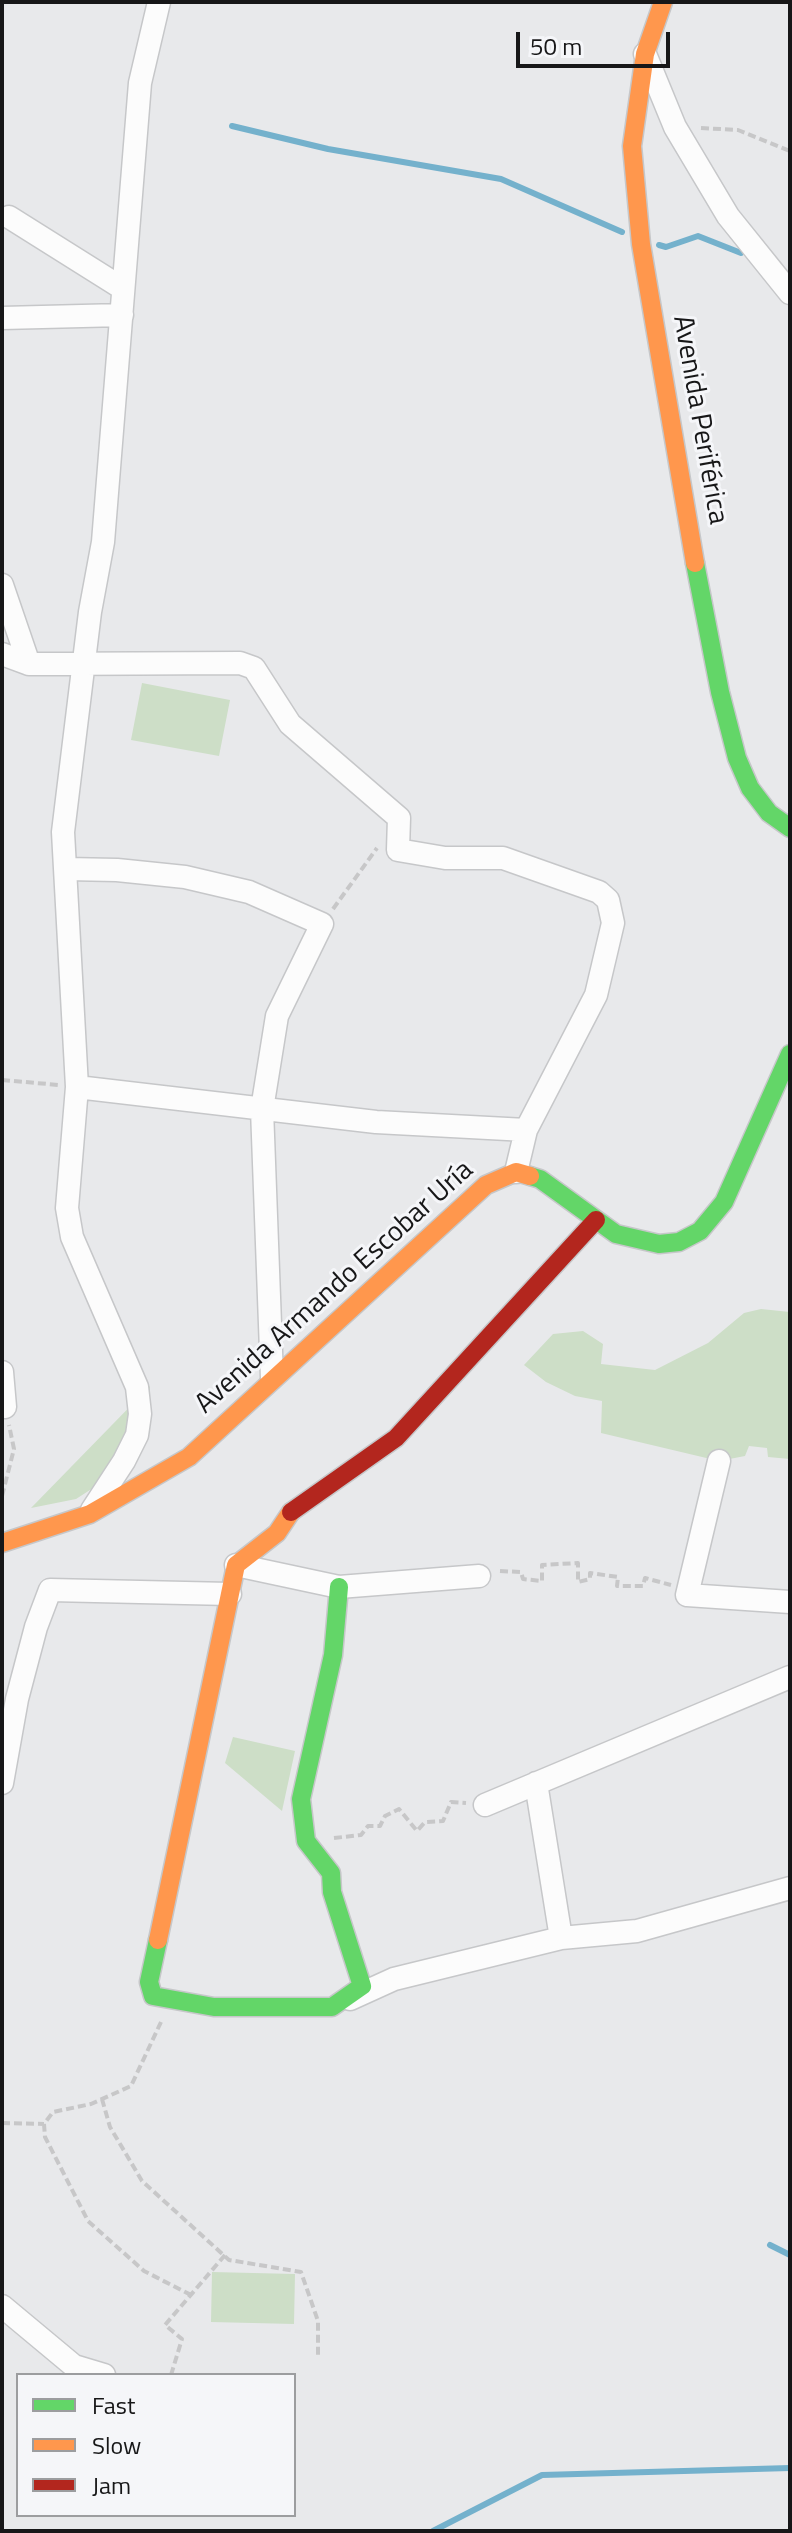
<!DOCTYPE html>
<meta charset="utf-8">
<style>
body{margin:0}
#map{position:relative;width:792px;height:2533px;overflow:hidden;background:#e8e9eb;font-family:"Titillium Web",sans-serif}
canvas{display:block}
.frame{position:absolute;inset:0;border:4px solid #171718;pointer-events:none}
.legend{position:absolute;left:16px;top:2373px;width:280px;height:144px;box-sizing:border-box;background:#f5f6f9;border:2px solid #9c9d9f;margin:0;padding:10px 14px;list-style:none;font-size:24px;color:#171718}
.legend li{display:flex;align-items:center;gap:16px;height:40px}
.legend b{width:40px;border:2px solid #9c9d9f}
.scale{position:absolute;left:516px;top:32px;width:154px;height:36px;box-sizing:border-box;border:4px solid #171718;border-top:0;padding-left:10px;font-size:24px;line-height:28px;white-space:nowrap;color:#171718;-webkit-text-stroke:6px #f5f6f9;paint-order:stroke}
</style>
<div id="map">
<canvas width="792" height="2533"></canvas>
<div class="frame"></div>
<ul class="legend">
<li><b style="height:10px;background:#63d668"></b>Fast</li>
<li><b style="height:10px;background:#ff974d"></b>Slow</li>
<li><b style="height:10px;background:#b3261e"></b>Jam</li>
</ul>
<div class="scale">50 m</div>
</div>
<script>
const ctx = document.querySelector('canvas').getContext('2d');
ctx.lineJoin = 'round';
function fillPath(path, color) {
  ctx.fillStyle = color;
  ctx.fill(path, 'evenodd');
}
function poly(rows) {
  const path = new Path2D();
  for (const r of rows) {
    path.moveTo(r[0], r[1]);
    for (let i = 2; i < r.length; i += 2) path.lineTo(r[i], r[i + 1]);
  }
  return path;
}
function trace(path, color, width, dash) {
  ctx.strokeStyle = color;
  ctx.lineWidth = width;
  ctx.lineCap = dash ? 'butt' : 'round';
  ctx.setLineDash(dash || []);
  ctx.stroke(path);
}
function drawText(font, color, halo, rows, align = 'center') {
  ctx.font = font + ' "Titillium Web",sans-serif';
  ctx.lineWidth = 6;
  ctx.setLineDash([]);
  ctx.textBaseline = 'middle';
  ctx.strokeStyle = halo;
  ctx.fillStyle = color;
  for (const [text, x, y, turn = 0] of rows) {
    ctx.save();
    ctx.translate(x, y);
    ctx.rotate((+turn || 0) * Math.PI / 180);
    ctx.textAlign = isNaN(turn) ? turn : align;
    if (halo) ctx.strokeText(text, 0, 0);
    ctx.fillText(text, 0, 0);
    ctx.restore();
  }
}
fillPath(poly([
 [142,683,230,700,219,756,131,740],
 [761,1309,790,1312,790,1459,768,1457,767,1448,749,1446,745,1456,719,1461,601,1433,602,1401,575,1396,546,1382,524,1365,553,1334,583,1331,603,1344,601,1364,655,1370,708,1343,744,1313],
 [150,1386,149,1430,121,1470,76,1499,31,1508],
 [233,1737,295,1751,282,1811,225,1763],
 [212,2272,295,2274,294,2324,211,2322]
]), '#cddec7');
trace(poly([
 [232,126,328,149,501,179,622,232],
 [659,245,666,247,698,236,741,253],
 [770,2245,790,2255],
 [433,2531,542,2475,790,2468]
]), '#74b1cc', 6);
const street = poly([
 [645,54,675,127,728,216,790,293],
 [9,217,122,288],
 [2,318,122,315],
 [2,585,29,664],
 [2,654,29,664,240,663,254,668,290,724,399,818,398,850,445,858,503,858,599,892,608,900,613,923,596,995,526,1130,516,1172],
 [66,869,117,870,185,877,249,892,322,924,277,1016,262,1109,272,1378],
 [77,1087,376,1122,526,1130],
 [2,1372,5,1407],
 [719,1461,687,1595,790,1602],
 [92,1510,124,1461,137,1435,140,1414,137,1387,72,1237,67,1208,77,1087,63,832,90,612,103,542,140,83,159,2],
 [236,1565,339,1587,479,1576],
 [2,1783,17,1699,36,1627,50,1590,230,1594],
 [536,1783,561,1938],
 [485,1805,790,1677],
 [350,1999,394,1979,561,1938,637,1931,790,1888],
 [2,2306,74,2366,104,2375]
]);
const fast = poly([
 [695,563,720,692,737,758,750,788,769,813,790,828],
 [530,1176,540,1179,616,1234,659,1244,679,1242,700,1231,724,1202,790,1054],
 [158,1940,149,1982,153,1996,214,2007,332,2007,362,1986,332,1892,331,1873,306,1841,301,1799,333,1655,339,1587]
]);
const slow = poly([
 [663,2,645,54,632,146,641,244,695,563],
 [2,1543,90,1514,189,1457,486,1185,516,1172,530,1176],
 [158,1940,236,1565,277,1533,291,1512]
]);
const jam = poly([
 [291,1512,396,1438,596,1220]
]);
trace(street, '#c6c7c9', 25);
trace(fast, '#c6c7c9', 21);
trace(slow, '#c6c7c9', 21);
trace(jam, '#c6c7c9', 21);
trace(poly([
 [701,128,738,130,790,151],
 [333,909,377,848],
 [2,1080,59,1085],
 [2,1496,14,1449,9,1425],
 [500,1571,521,1572,523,1579,542,1581,542,1565,578,1563,578,1582,590,1579,590,1573,618,1577,617,1586,643,1586,645,1578,671,1585],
 [334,1838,361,1835,368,1826,380,1826,385,1816,399,1809,417,1831,425,1822,443,1821,451,1802,466,1803],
 [161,2022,131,2086,91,2104,53,2112,44,2124,45,2137,88,2221,144,2271,193,2296],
 [102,2099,110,2127,142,2181,229,2260,301,2272,318,2321,318,2355],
 [2,2123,44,2124],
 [171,2375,182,2339,165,2325,225,2255]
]), '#c7c7c8', 4, [8, 4]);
trace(street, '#fcfcfc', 22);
trace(fast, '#63d668', 18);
trace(slow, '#ff974d', 18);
trace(jam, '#b3261e', 18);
drawText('28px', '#171718', '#f5f6f9', [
 ["Avenida Periférica",699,420,80],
 ["Avenida Armando Escobar Uría",335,1288,-42]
]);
</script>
